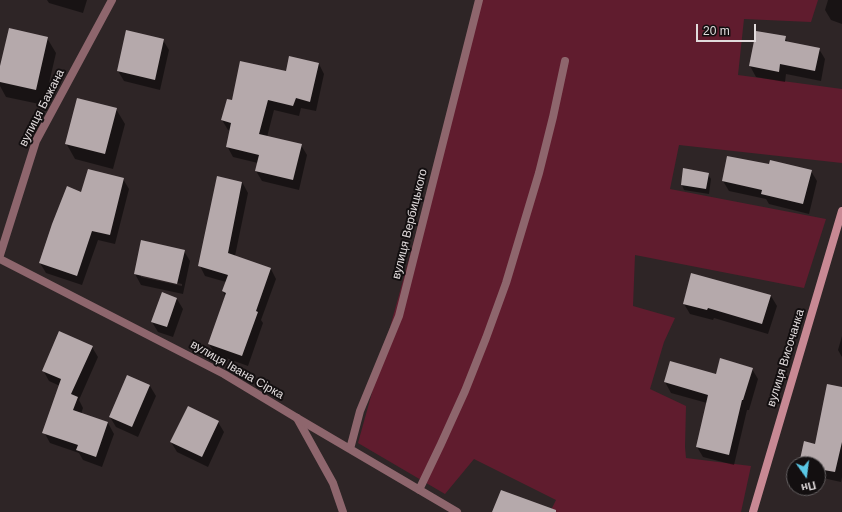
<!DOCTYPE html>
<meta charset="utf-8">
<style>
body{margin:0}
#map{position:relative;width:842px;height:512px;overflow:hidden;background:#2e2526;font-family:Arial,sans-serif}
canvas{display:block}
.north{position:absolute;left:786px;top:456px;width:40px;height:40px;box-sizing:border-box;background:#130f10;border:1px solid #656162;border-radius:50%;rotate:166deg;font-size:11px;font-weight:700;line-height:16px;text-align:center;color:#e1dbdc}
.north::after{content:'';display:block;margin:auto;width:14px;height:18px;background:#5ac8e6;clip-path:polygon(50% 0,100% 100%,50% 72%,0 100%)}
.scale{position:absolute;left:696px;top:24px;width:60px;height:18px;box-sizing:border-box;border:2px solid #e1dbdc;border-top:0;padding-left:5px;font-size:12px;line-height:14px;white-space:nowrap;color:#e1dbdc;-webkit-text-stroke:3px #130f10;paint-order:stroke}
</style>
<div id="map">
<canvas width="842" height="512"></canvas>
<div class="north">Пн</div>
<div class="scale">20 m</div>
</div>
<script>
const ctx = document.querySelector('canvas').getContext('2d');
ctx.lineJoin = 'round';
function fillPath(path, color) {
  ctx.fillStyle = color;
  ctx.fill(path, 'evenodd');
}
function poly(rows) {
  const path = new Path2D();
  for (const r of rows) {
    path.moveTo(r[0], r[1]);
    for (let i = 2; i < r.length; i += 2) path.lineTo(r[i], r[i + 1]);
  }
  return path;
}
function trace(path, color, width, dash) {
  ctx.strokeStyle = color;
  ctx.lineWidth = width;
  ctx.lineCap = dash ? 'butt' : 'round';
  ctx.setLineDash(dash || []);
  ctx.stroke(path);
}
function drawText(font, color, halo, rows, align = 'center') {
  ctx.font = font + ' Arial,sans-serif';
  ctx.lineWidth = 4;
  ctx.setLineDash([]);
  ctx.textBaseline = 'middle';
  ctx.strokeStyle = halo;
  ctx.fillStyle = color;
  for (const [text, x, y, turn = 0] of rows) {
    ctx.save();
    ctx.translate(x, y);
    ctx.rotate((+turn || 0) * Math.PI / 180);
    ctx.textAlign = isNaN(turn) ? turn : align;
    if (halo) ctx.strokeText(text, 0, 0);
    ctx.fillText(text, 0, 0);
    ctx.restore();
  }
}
fillPath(poly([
 [479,0,818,0,811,22,744,19,738,75,842,89,842,163,679,145,670,189,826,219,804,288,635,255,633,306,675,318,664,342,650,389,686,406,685,447,686,458,751,466,741,512,550,512,556,500,474,459,445,494,358,443,459,78]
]), '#601c2e');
fillPath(poly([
 [47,0,87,0,83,13,49,3],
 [828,0,842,0,842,24,831,20,825,10],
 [785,37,788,43,819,49,825,59,821,81,786,74,785,82,756,77,750,66],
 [47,38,56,53,44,105,6,97,0,86,0,71],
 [163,40,169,50,160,90,124,81,118,71],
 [319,64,324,74,316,111,301,108,299,116,274,110,267,137,301,145,307,155,299,190,262,181,256,171,258,163,233,157,227,146,231,131,228,130,222,120,228,100,233,101,286,72],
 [116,109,125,124,113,169,75,159,66,143],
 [811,171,817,181,809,214,769,204,766,199,729,191,723,181],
 [708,174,711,179,709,194,684,190,682,185],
 [123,179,129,189,115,244,98,240,82,285,46,273,40,263,82,193],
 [242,182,248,193,235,256,271,269,276,279,261,320,263,323,248,366,215,354,209,344,225,296,223,291,226,282,205,276,200,266],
 [184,251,190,261,183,294,141,285,135,274],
 [141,275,182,284,182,286,141,277],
 [162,294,177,299,183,309,173,337,158,332,152,322],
 [771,296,777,306,768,334,714,318,713,320,690,314,684,304],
 [842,336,842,357,838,350],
 [92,347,98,357,79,400,83,408,81,414,108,423,114,434,102,467,83,460,79,453,50,443,44,432,60,386,49,381,43,370],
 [752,369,758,379,749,410,747,410,734,465,703,457,697,447,707,403,671,393,665,382],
 [150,386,156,396,138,437,116,427,110,417],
 [842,388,842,477,841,482,818,477,818,464,800,464,816,445],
 [218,422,224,432,208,467,177,452,171,442]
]), '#0007');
fillPath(poly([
 [9,28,48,37,36,90,0,82,0,66],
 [126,30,164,39,155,80,117,71],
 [756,31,786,36,785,41,820,48,815,71,780,64,779,72,749,66],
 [289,56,319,63,310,102,296,98,293,106,268,100,259,134,302,144,293,180,255,171,259,155,226,147,231,123,221,120,227,99,232,100,240,61,286,71],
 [77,98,117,108,105,154,65,144],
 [727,156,769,164,770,160,812,170,803,204,761,194,762,190,722,181],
 [683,168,709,173,706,189,681,185],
 [88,169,124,178,110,235,92,231,77,276,39,263,52,224,67,186,81,192],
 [217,176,242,182,228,253,271,268,256,311,258,312,242,356,208,344,226,293,222,291,228,275,198,266],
 [141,240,185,250,177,284,134,274],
 [691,273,771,295,762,324,708,308,707,310,683,304],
 [162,292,177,298,167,327,151,322],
 [59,331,93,346,71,394,78,397,73,410,108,422,96,457,76,450,78,445,42,433,61,379,42,371],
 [720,358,753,368,743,400,742,400,729,455,696,447,708,395,664,382,670,361,716,374],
 [127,375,150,385,132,427,109,417],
 [827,384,842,387,842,442,835,472,818,469,818,464,799,464,804,441,815,444],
 [188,406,219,421,202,457,170,442],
 [501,490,556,510,556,512,492,512]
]), '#b5a9ab');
trace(poly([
 [297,418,333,483,343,512]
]), '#8e666d', 8);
trace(poly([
 [0,255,36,141,112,0],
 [0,259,224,374,297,418,457,512],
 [350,449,360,411,399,316,479,0],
 [419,490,441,444,465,391,486,338,506,283,539,173,553,117,565,61]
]), '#8e666d', 8);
trace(poly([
 [753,512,842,211]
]), '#c88994', 8);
drawText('12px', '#e1dbdc', '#130f10', [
 ["вулиця Бажана",42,108,-63],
 ["вулиця Вербицького",410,224,-76],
 ["вулиця Височанка",786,358,-73],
 ["вулиця Івана Сірка",237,370,30]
]);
</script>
